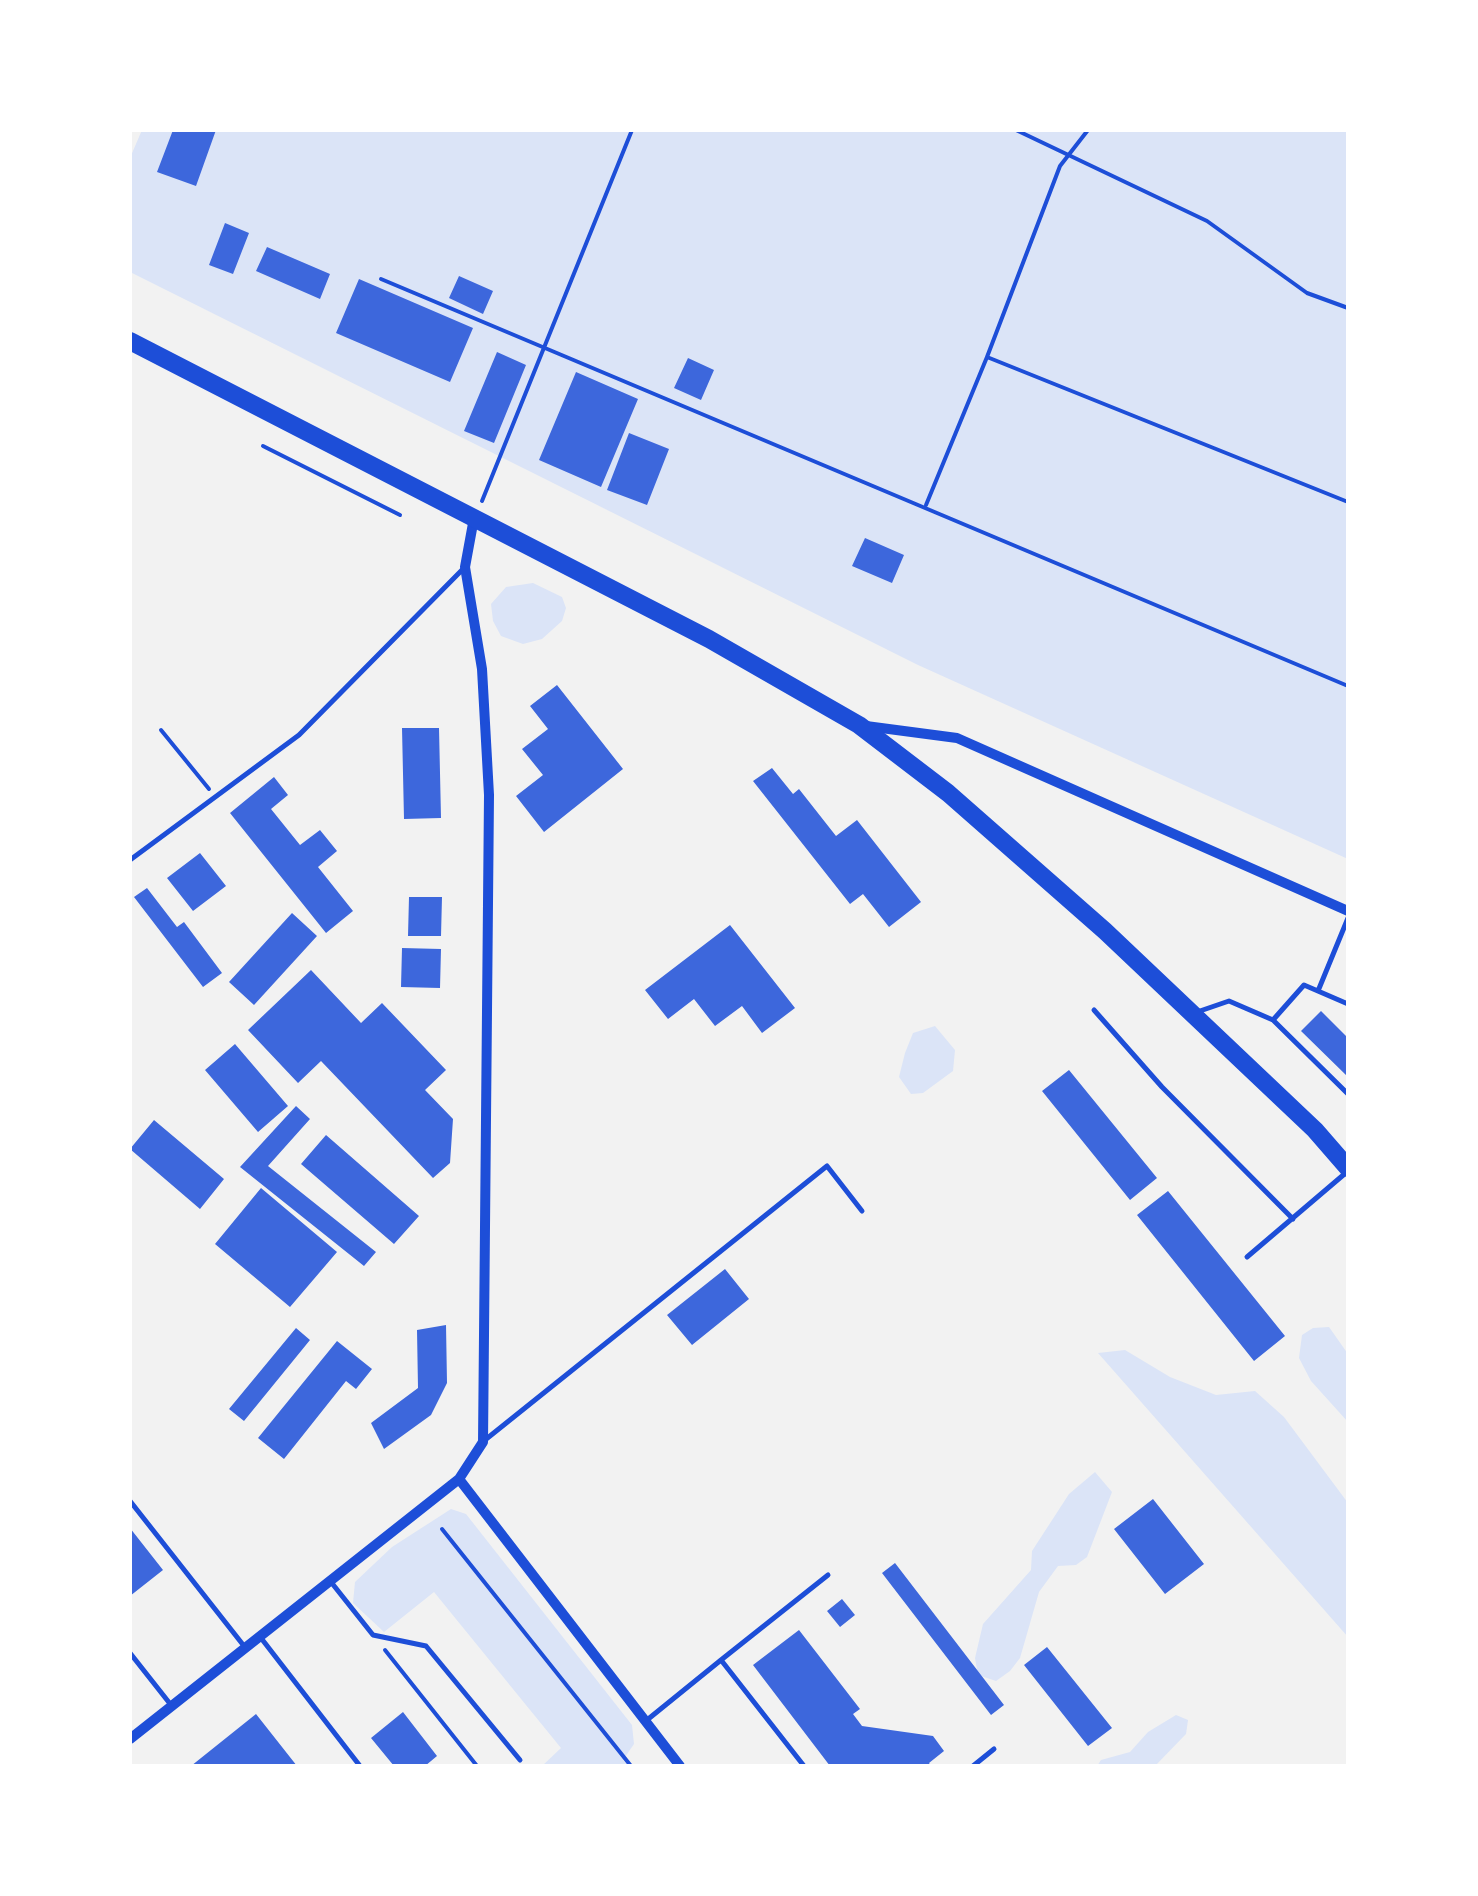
<!DOCTYPE html>
<style>
body{margin:0}
#map{position:relative;width:1478px;height:1896px;overflow:hidden;background:#f2f2f2;font-family:"Exo 2",sans-serif}
canvas{display:block}
.frame{position:absolute;inset:0;border:132px solid #fff;pointer-events:none}
</style>
<div id="map">
<canvas width="1478" height="1896"></canvas>
<div class="frame"></div>
</div>
<script>
const ctx = document.querySelector('canvas').getContext('2d');
ctx.lineJoin = 'round';
function fillPath(path, color) {
  ctx.fillStyle = color;
  ctx.fill(path, 'evenodd');
}
function poly(rows) {
  const path = new Path2D();
  for (const r of rows) {
    path.moveTo(r[0], r[1]);
    for (let i = 2; i < r.length; i += 2) path.lineTo(r[i], r[i + 1]);
  }
  return path;
}
function trace(path, color, width, dash) {
  ctx.strokeStyle = color;
  ctx.lineWidth = width;
  ctx.lineCap = dash ? 'butt' : 'round';
  ctx.setLineDash(dash || []);
  ctx.stroke(path);
}
fillPath(poly([
 [142,130,1348,130,1348,859,918,665,130,272,130,158],
 [533,583,562,597,566,608,562,621,542,639,523,644,501,636,493,621,491,604,506,587],
 [935,1026,955,1050,953,1071,923,1093,911,1094,899,1077,905,1053,913,1033],
 [1329,1327,1348,1354,1348,1422,1311,1381,1299,1358,1302,1335,1313,1328],
 [1125,1350,1170,1377,1216,1395,1255,1391,1284,1417,1348,1503,1348,1637,1098,1353],
 [1095,1472,1112,1492,1087,1557,1076,1565,1058,1566,1039,1592,1020,1658,1010,1671,996,1681,978,1675,975,1658,983,1624,1031,1570,1032,1551,1069,1494],
 [451,1509,466,1514,632,1725,634,1744,623,1760,628,1766,542,1766,561,1748,434,1592,384,1632,353,1603,355,1582,392,1547],
 [1176,1715,1188,1720,1186,1734,1155,1766,1097,1766,1101,1760,1130,1752,1148,1732]
]), '#dbe4f7');
fillPath(poly([
 [173,130,216,130,196,186,157,172],
 [225,223,249,233,233,274,209,265],
 [267,247,330,274,320,299,256,271],
 [459,276,493,291,483,314,449,298],
 [359,279,473,328,450,382,336,333],
 [497,352,526,365,494,443,464,431],
 [688,358,714,370,701,400,674,388],
 [576,372,638,399,601,487,539,460],
 [629,433,669,449,647,505,607,490],
 [865,538,904,555,892,583,852,566],
 [557,685,623,769,544,832,516,796,543,775,522,749,548,729,530,706],
 [402,728,439,728,441,818,404,819],
 [772,768,793,794,799,789,836,836,857,820,921,902,889,927,863,894,850,904,753,781],
 [274,777,288,795,271,809,300,845,320,830,337,851,318,867,353,911,326,933,230,813],
 [200,853,226,886,193,911,167,878],
 [147,888,177,927,184,922,222,973,203,987,134,897],
 [409,897,442,897,441,936,408,936],
 [292,913,317,936,254,1005,229,982],
 [730,925,795,1008,762,1033,742,1006,715,1026,694,999,668,1019,645,990],
 [402,948,441,949,440,988,401,987],
 [311,970,361,1023,382,1003,446,1070,425,1090,453,1119,450,1163,433,1178,321,1061,298,1083,248,1030],
 [1321,1011,1348,1038,1348,1077,1301,1031],
 [235,1044,288,1106,258,1132,205,1070],
 [1069,1070,1157,1178,1130,1200,1042,1091],
 [296,1106,310,1119,268,1166,376,1252,364,1266,240,1167],
 [154,1120,224,1179,200,1209,130,1149],
 [326,1135,419,1216,394,1244,301,1164],
 [261,1188,337,1252,290,1307,215,1244],
 [1168,1191,1285,1336,1254,1361,1137,1215],
 [725,1269,749,1299,692,1345,667,1315],
 [446,1325,447,1383,431,1415,384,1449,371,1423,418,1388,417,1330],
 [296,1328,310,1340,244,1421,229,1409],
 [337,1341,372,1369,356,1389,346,1381,284,1459,258,1438],
 [1153,1499,1204,1564,1165,1594,1114,1529],
 [130,1528,163,1570,130,1596],
 [895,1563,1004,1705,991,1715,882,1573],
 [842,1599,855,1615,840,1627,827,1611],
 [799,1630,860,1709,853,1714,862,1726,933,1736,944,1751,929,1763,931,1766,830,1766,753,1665],
 [1047,1647,1112,1728,1088,1746,1024,1665],
 [403,1712,437,1756,425,1766,394,1766,371,1738],
 [256,1714,297,1766,191,1766]
]), '#3d67dc');
trace(poly([
 [1016,130,1207,221,1307,293,1348,308],
 [1088,130,1060,166,987,357,1348,502],
 [381,279,1348,686],
 [263,446,400,515],
 [482,501,632,130],
 [926,505,987,357],
 [161,730,209,789],
 [442,1529,631,1766],
 [385,1650,477,1766]
]), '#1d4ed8', 4);
trace(poly([
 [130,860,299,735,462,570],
 [1318,991,1348,918],
 [1094,1010,1162,1087,1293,1219],
 [1197,1012,1229,1001,1273,1020,1348,1094],
 [1273,1020,1304,985,1348,1004],
 [1247,1257,1348,1171],
 [485,1440,827,1166,862,1211],
 [130,1501,244,1646],
 [331,1582,373,1635,426,1646,520,1760],
 [261,1638,360,1766],
 [130,1653,171,1705],
 [721,1660,828,1575],
 [647,1720,721,1660,804,1766],
 [973,1766,994,1749]
]), '#1d4ed8', 5);
trace(poly([
 [866,726,957,738,1348,911],
 [459,1479,680,1766],
 [130,1739,459,1479,483,1442,489,795,482,669,465,567,474,518]
]), '#1d4ed8', 10);
trace(poly([
 [130,341,709,639,859,725,948,793,1105,931,1315,1130,1348,1168]
]), '#1d4ed8', 18);
</script>
